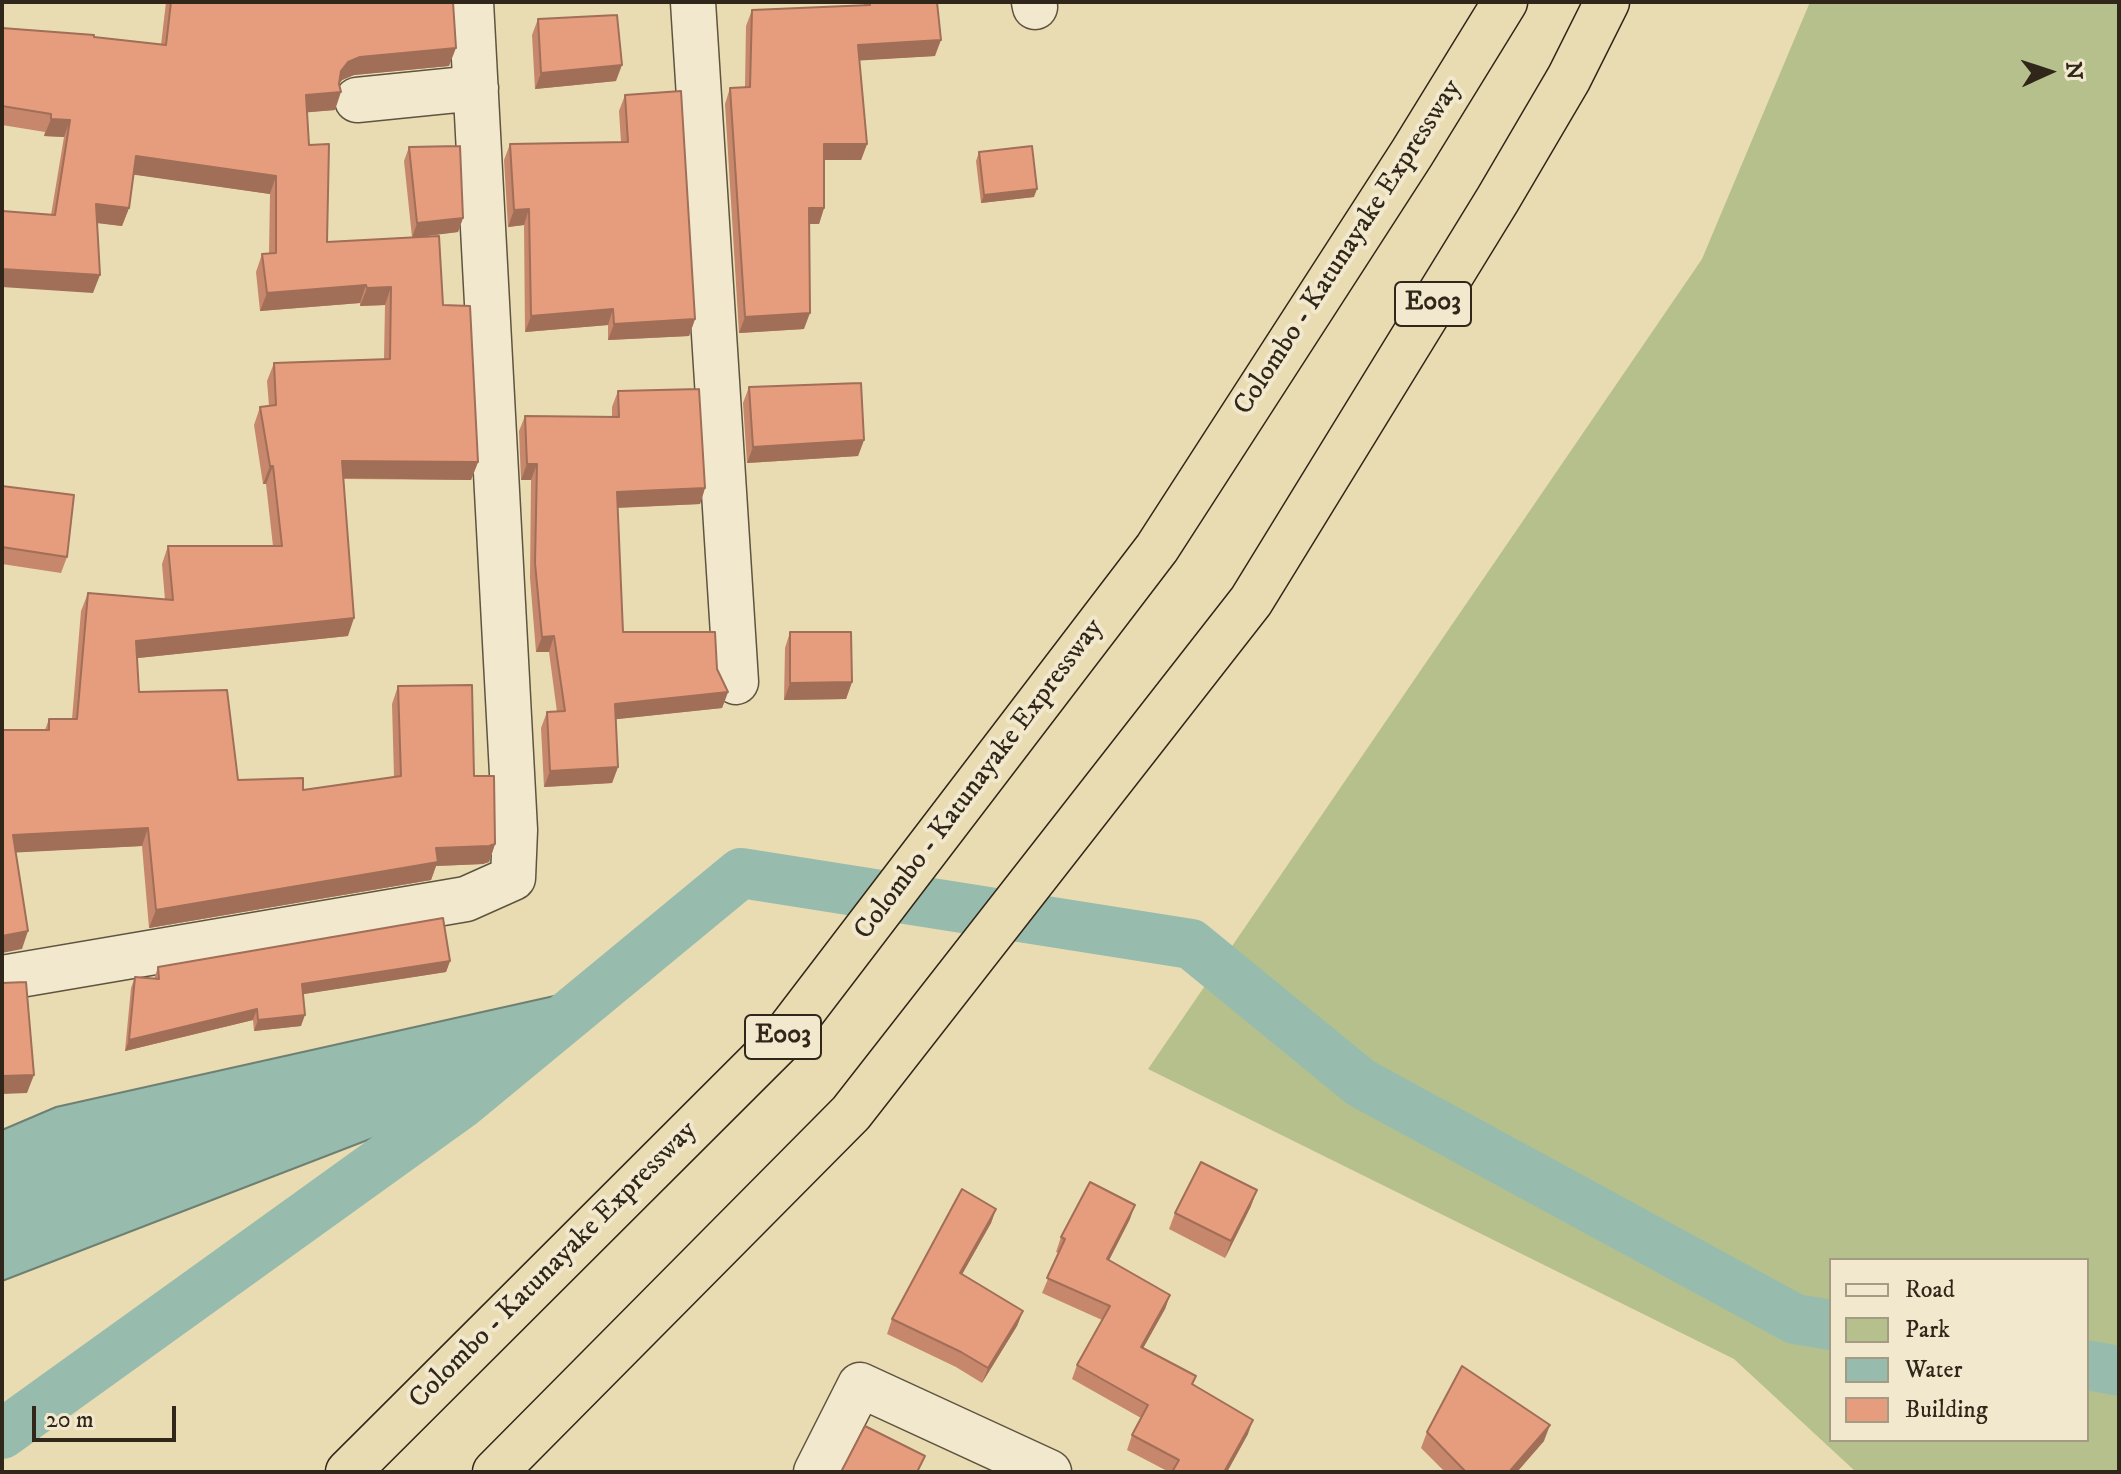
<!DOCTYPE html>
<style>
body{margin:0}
#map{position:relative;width:2121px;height:1474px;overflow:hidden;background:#e9dcb2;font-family:"IM FELL DW Pica",serif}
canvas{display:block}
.frame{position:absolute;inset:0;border:4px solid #30271a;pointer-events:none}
.legend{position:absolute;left:1829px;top:1258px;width:260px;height:184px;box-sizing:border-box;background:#f1e8cd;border:2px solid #a49b85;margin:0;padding:10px 14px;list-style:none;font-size:24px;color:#30271a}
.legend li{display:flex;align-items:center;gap:16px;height:40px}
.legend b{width:40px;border:2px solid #a49b85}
.north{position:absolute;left:2009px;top:32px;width:80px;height:80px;-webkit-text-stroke:6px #f1e8cd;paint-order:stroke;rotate:87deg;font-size:22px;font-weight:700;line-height:32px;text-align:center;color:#30271a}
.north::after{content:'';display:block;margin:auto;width:28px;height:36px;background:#30271a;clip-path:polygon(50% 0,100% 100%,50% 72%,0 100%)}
.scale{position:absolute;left:32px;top:1406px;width:144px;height:36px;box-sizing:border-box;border:4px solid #30271a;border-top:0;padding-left:10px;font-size:24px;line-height:28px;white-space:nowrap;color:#30271a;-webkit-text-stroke:6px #f1e8cd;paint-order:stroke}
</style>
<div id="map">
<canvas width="2121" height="1474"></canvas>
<div class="frame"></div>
<ul class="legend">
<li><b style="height:10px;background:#f1e8cd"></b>Road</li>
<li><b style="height:22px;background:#b6c08d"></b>Park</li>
<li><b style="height:22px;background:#97bcad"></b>Water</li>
<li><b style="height:22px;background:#e69d7e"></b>Building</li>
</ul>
<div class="north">N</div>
<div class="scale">20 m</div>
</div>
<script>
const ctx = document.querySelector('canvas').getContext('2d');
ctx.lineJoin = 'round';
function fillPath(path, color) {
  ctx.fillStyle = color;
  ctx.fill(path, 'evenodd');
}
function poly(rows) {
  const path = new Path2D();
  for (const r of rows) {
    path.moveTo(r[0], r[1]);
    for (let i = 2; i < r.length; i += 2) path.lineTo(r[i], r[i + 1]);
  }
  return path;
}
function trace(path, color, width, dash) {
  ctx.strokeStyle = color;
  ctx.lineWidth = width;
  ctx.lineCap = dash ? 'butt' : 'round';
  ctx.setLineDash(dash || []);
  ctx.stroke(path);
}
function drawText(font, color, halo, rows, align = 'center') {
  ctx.font = font + ' "IM FELL DW Pica",serif';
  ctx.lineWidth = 8;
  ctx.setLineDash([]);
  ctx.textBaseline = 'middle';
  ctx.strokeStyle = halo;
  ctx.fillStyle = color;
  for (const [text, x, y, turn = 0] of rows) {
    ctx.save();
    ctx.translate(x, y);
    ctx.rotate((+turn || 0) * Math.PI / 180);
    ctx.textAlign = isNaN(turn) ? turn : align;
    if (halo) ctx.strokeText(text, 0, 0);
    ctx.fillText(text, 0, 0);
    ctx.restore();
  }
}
fillPath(poly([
 [1810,2,2119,2,2119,1472,1856,1472,1734,1359,1148,1069,1702,259],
 [1831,1260,2087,1260,2087,1440,1831,1440]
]), '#b6c08d');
const water = poly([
 [572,992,461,1104,2,1281,2,1130,56,1107,572,992]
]);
fillPath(water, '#97bcad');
trace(water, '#6e8072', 2);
trace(poly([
 [2087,1365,2119,1371],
 [2,1434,461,1104,741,873,1191,944,1361,1083,1795,1319,1831,1325]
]), '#97bcad', 50);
const minor = poly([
 [693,2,736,682],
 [1034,2,1035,7],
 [357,100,476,88],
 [2,978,466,899,513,878,515,830,471,2],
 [816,1472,860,1385,1049,1472]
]);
const motorway = poly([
 [348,1472,782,1039,1157,548,1412,153,1505,2],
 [495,1472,851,1113,1251,601,1498,199,1569,78,1607,2]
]);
trace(minor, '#5e5440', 47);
trace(motorway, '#30271a', 47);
trace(minor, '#f1e8cd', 44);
trace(motorway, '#e9dcb2', 44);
fillPath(poly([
 [166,2,453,2,449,66,354,75,342,80,339,84,335,110,307,112,309,145,327,242,412,237,404,161,409,147,463,218,458,232,414,237,443,305,478,462,471,480,344,479,348,636,137,658,139,692,238,780,303,790,394,777,392,704,398,686,474,776,495,844,489,862,483,864,436,866,431,880,149,928,142,846,16,852,22,949,2,730,45,730,49,719,72,719,81,611,88,593,165,600,162,564,168,546,273,546,266,484,263,484,254,425,260,407,269,406,267,381,274,363,384,359,385,305,360,306,360,303,260,311,256,272,262,254,269,253,270,194,133,174,129,208,122,226,97,223,93,293,51,215,64,137,44,136,45,132,2,125,2,28,161,45],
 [864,2,937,2,935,56,859,60,867,144,861,160,824,160,824,208,819,224,809,224,804,329,739,333,725,104,730,88,745,87,746,26,752,10,864,5],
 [538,19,616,81,535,89,532,35],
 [625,95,695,319,689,336,608,340,608,325,525,332,524,225,508,227,504,160,510,144,621,142,619,111],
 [979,152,1034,197,981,203,976,161],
 [749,387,864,440,858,456,747,463,743,403],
 [618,391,705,488,700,504,617,508,623,632,717,669,728,692,722,708,616,719,618,767,612,783,544,787,541,728,547,712,557,712,549,652,536,652,530,578,531,480,521,480,519,431,525,416,612,417,612,407],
 [2,486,67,557,61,573,2,564],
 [790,632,852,682,846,699,784,700,785,648],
 [450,961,446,972,303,994,301,1026,254,1031,253,1020,125,1051,131,988,135,977,154,979,158,967],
 [1251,1206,1225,1258,1169,1229,1175,1213],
 [996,1209,991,1223,962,1274,1023,1311,1017,1326,982,1383,956,1367,887,1334,892,1319],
 [1130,1219,1109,1260,1170,1295,1165,1309,1143,1348,1193,1384,1248,1434,1227,1472,1169,1472,1127,1450,1132,1435,1141,1418,1072,1379,1077,1365,1102,1320,1042,1293,1059,1253,1056,1252,1061,1237],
 [1427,1432,1544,1441,1517,1472,1445,1472,1421,1448]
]), '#c6876c');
fillPath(poly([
 [941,40,935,56,852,61,858,45],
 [456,48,449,66,354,75,342,80,335,89,341,71,348,62,360,57],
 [622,65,616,81,535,89,541,73],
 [341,92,335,110,300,113,306,95],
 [51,119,70,120,64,137,44,136],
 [824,144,867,144,861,160,818,160],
 [136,156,276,176,270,194,129,174],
 [1037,189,1034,197,981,203,984,195],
 [96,204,129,208,122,226,89,222],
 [809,208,824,208,819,224,803,224],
 [529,209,524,225,508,227,514,210],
 [463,218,458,232,412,238,417,223],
 [2,269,100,275,93,293,2,287],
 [366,285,360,303,260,311,267,293],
 [391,287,385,305,360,306,367,288],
 [613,309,608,325,525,332,531,316],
 [810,313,804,329,739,333,745,317],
 [695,319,689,336,608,340,614,324],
 [864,440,858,456,747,463,753,447],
 [342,461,478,462,471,480,336,478],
 [527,464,537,464,531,480,521,480],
 [270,466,273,466,266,484,263,484],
 [705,488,700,504,611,508,617,492],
 [354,618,348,636,129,659,136,641],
 [554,636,549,652,536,652,542,637],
 [852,682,846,699,784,700,790,683],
 [728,692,722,708,609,720,615,704],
 [618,767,612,783,544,787,550,771],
 [148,828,142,846,7,853,13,835],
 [495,844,489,862,483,864,436,866,431,880,149,928,156,910,436,848],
 [28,931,22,949,2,953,2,936],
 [450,961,446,972,298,995,302,984],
 [257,1009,253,1020,125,1051,129,1040],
 [305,1015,301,1026,254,1031,258,1020],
 [34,1075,27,1093,2,1094,2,1076],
 [1257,1190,1251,1206,1225,1258,1231,1241],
 [1135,1205,1130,1219,1102,1274,1107,1259],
 [996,1209,991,1223,955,1287,960,1273],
 [1170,1295,1165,1309,1136,1361,1141,1347],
 [1023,1311,1017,1326,982,1383,988,1368],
 [1253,1420,1248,1434,1227,1472,1224,1472],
 [1550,1425,1544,1441,1517,1472,1509,1472]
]), '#a16e58');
const building = poly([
 [171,2,453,2,456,48,360,57,348,62,341,71,339,84,341,92,306,95,309,145,329,144,327,242,439,236,443,305,470,306,478,462,342,461,354,618,136,641,139,692,227,690,238,780,303,778,303,790,401,776,398,686,472,685,474,776,494,776,495,844,489,846,436,848,438,862,156,910,148,828,13,835,28,931,2,936,2,730,49,730,49,719,77,719,88,593,173,600,168,546,282,546,273,466,270,466,260,407,276,405,274,363,390,359,391,287,367,288,366,285,267,293,262,254,276,253,276,176,136,156,129,208,96,204,100,275,2,269,2,211,55,215,70,120,51,119,51,114,2,106,2,28,94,35,94,37,166,45,171,2],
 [870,2,937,2,941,40,858,45,867,144,824,144,824,208,809,208,810,313,745,317,730,88,750,87,752,10,870,5,870,2],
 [617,15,622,65,541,73,538,19,617,15],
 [681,91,695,319,614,324,613,309,531,316,529,209,514,210,510,144,628,142,625,95,681,91],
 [460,146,463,218,417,223,409,147,460,146],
 [1032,146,1037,189,984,195,979,152,1032,146],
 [861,383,864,440,753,447,749,387,861,383],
 [699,389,705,488,617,492,623,632,715,632,717,669,728,692,615,704,618,767,550,771,547,712,565,711,554,636,542,637,535,563,537,464,527,464,525,416,619,417,618,391,699,389],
 [2,486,74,495,67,557,2,547,2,486],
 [790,632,851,632,852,682,790,683,790,632],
 [443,918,450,961,302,984,305,1015,258,1020,257,1009,129,1040,135,977,159,979,158,967,443,918],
 [26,982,34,1075,2,1076,2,983,26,982],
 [1201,1162,1257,1190,1231,1241,1175,1213,1201,1162],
 [1090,1182,1135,1205,1107,1259,1170,1295,1141,1347,1196,1376,1192,1384,1253,1420,1224,1472,1172,1472,1179,1460,1132,1435,1148,1405,1077,1365,1110,1306,1047,1278,1065,1239,1061,1237,1090,1182],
 [962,1189,996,1209,960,1273,1023,1311,988,1368,961,1352,892,1319,962,1189],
 [1462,1366,1550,1425,1509,1472,1466,1472,1427,1432,1462,1366],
 [865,1426,925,1456,917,1472,841,1472,865,1426]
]);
fillPath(building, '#e69d7e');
trace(building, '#a16e58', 2);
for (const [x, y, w] of [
 [1433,304,76],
 [783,1037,76]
]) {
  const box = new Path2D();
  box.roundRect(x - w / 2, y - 22, w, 44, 6);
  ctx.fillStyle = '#f1e8cd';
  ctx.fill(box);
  trace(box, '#30271a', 2);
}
drawText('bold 26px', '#30271a', null, [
 ["E003",1433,304],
 ["E003",783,1037]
]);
drawText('28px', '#30271a', '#f1e8cd', [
 ["Colombo - Katunayake Expressway",1349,248,-57],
 ["Colombo - Katunayake Expressway",980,780,-53],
 ["Colombo - Katunayake Expressway",554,1266,-45]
]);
</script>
